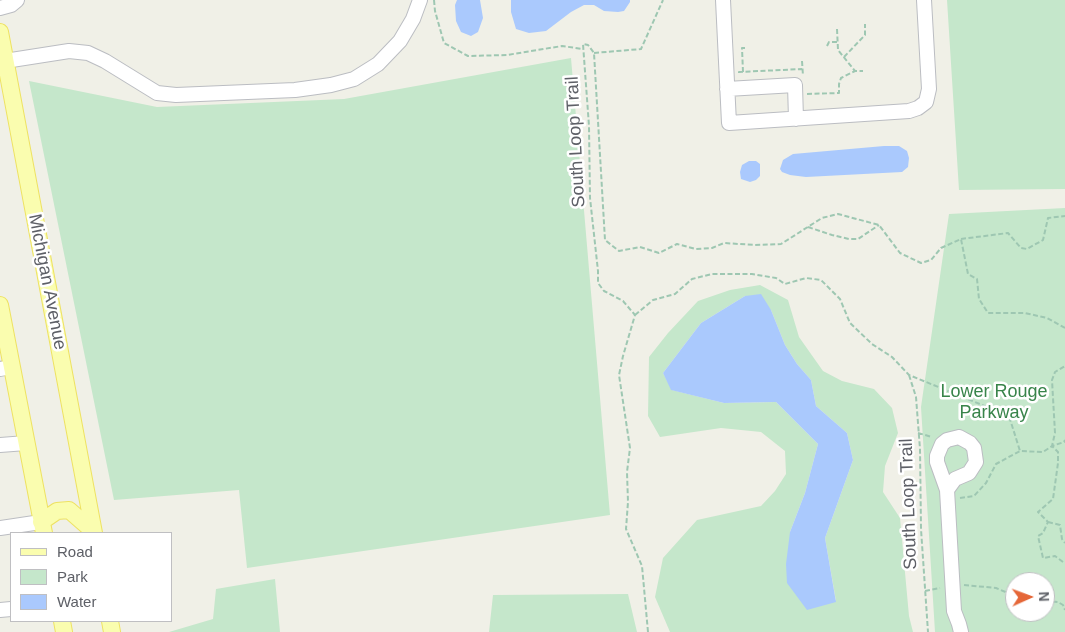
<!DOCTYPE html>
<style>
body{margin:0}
#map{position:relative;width:1065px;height:632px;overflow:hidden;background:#f0f0e7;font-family:Helvetica,sans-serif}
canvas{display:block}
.legend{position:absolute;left:10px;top:532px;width:162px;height:90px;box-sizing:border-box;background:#fff;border:1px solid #bfbfc2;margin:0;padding:6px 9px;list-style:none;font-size:15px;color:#5e6067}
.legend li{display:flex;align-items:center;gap:10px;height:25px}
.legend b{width:25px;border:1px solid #bfbfc2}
.north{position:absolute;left:1005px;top:572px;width:50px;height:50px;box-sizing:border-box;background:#fff;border:1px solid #bfbfc2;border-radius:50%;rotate:88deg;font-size:14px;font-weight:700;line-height:20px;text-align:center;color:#5e6067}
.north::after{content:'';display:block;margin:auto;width:18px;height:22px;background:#e56738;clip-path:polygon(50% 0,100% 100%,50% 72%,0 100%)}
</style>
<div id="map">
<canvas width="1065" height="632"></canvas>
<ul class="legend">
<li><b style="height:6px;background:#fafdaf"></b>Road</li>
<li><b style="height:14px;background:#c5e7cb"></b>Park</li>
<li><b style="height:14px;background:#aac9fd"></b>Water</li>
</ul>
<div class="north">N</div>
</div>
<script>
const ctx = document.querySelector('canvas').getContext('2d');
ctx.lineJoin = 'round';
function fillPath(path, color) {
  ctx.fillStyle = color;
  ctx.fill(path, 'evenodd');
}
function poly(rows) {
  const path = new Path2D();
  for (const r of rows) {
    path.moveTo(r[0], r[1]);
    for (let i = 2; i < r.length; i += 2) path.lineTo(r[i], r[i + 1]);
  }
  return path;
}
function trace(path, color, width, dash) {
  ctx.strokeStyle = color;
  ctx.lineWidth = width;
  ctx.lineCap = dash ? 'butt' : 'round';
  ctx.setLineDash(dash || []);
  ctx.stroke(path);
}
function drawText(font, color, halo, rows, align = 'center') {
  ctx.font = font + ' Helvetica,sans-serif';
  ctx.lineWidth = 5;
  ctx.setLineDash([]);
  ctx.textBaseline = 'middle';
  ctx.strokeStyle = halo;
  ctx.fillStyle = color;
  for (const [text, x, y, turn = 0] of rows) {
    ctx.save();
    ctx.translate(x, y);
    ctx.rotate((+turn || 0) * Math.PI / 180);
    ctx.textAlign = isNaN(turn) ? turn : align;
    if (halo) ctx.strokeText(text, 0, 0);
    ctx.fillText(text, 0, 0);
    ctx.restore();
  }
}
fillPath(poly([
 [947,0,1065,0,1065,189,959,190],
 [571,58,610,515,247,568,239,490,114,500,29,81,157,107,344,99],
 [1065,208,1065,632,935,632,921,407,949,214],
 [1015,582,1045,582,1045,612,1015,612],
 [760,285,788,300,799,337,823,371,842,381,874,389,892,408,898,433,885,466,883,492,900,518,909,616,913,632,670,632,655,597,663,558,697,520,761,506,775,491,786,474,785,451,761,432,721,428,660,437,648,416,649,357,668,333,698,301,730,290],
 [745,296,771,310,785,345,797,364,811,380,816,406,847,433,853,460,825,538,836,601,790,532,805,493,818,444,776,402,724,403,672,390,663,373,701,323],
 [275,579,280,632,169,632,213,619,216,589],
 [628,594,637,632,489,632,493,595]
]), '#c5e7cb');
fillPath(poly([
 [457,0,480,0,483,18,478,32,471,36,461,32,456,21,455,5],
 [511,0,630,0,630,2,624,11,618,12,604,11,594,5,584,5,571,12,546,31,529,33,516,29,511,12],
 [884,146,899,146,907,151,909,158,908,167,902,172,806,177,790,175,782,172,780,169,783,160,793,154],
 [749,161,756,161,760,164,760,176,756,180,750,182,741,179,740,172,742,165],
 [761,294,771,310,785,345,797,364,811,380,816,406,847,433,853,460,825,538,836,602,807,610,787,583,786,564,790,532,805,493,818,444,776,402,724,403,671,390,663,373,701,323,745,296]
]), '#aac9fd');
const minor = poly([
 [723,0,729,123,909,111,918,108,926,102,929,89,924,0],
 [0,8,11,5,17,0],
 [5,61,69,51,88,53,105,61,157,93,176,95,295,90,331,85,354,79,378,64,400,41,413,19,420,0],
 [727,89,795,85,796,119],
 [0,369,11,367],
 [959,437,970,443,974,448,976,462,969,473,955,479,947,490,937,462,937,456,942,444,947,440,959,437],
 [0,445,26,443],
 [947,490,954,611,959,624,961,632],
 [0,528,41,522],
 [0,610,11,609]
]);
const major = poly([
 [0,32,94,533],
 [0,305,44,533],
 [41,522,57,511,69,510,93,531],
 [62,621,64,632],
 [110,621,112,632]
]);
trace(minor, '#bbbdc2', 16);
trace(major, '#eee262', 18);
trace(poly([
 [434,0,435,11,444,43,468,56,507,55,562,46,583,49],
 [837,29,838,50,855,71],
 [827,46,829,42,838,42],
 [594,53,641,49,663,0],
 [844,57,865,35,865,24],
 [802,61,803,76],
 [743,72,742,48,745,48],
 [739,73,739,72,802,69],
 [807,94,839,93,839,84,841,78,855,71,863,71],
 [808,227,832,235,849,239,858,239,879,225],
 [961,239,1008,233,1021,248,1027,249,1043,240,1048,218,1065,216],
 [635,315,653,300,675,294,692,279,712,274,752,274,776,278,785,284,806,278,821,280,840,299,850,323,872,344,892,357,909,375,1009,416,1020,451],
 [909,375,916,397,920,449,921,529,928,632],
 [918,433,932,437],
 [960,498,974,496,986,483,996,464,1020,451,1043,452,1052,446,1055,433,1052,380,1055,372,1065,366],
 [1048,522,1060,525,1062,539,1065,543],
 [1063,562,1055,556,1043,558,1038,536,1043,533,1048,522,1038,512,1053,499,1058,463,1058,452,1052,446,1064,442,1065,440],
 [964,585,996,588,1015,596],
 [925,591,940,588],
 [1045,601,1058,602,1063,605,1065,610],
 [34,621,35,621],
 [648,632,642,566,626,529,628,502,627,472,630,448,619,375,623,356,635,315,623,301,604,291,598,283,598,271,590,198,589,126,583,44,588,45,594,53,605,240,619,251,640,247,659,253,677,244,696,249,712,248,724,243,755,245,781,244,822,218,838,214,879,225,900,253,921,263,931,260,941,248,961,239,968,274,977,279,979,299,988,313,1025,313,1047,318,1065,328]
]), '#9ec7b2', 2, [5, 2.5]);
trace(minor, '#fff', 14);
trace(major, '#fafdaf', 16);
drawText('18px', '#5e6067', '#fff', [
 ["South Loop Trail",576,142,-93],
 ["Michigan Avenue",47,282,79],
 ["South Loop Trail",909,504,-92]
]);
drawText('18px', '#38844a', '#fff', [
 ["Lower Rouge",994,392],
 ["Parkway",994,413]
]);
</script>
